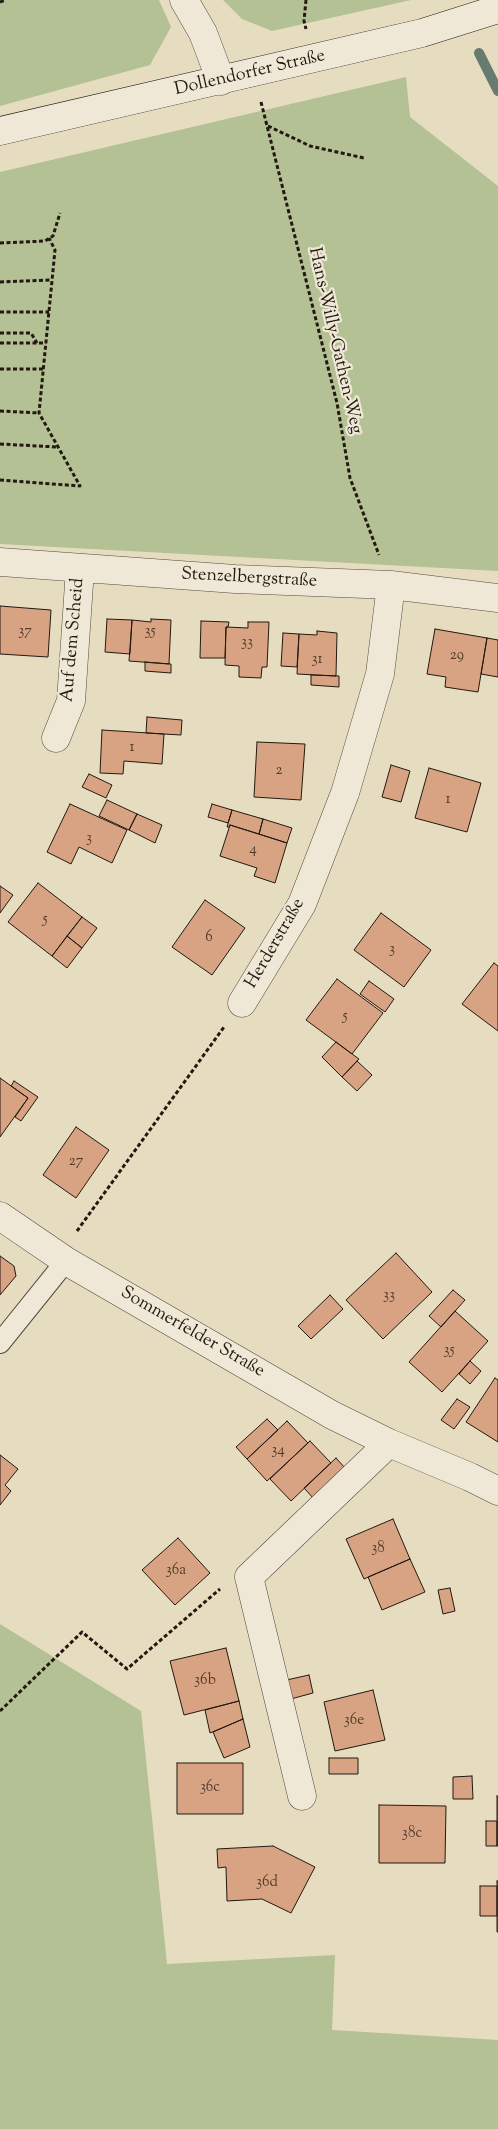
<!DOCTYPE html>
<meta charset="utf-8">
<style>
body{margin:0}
canvas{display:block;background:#e6dcc0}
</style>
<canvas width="498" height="2129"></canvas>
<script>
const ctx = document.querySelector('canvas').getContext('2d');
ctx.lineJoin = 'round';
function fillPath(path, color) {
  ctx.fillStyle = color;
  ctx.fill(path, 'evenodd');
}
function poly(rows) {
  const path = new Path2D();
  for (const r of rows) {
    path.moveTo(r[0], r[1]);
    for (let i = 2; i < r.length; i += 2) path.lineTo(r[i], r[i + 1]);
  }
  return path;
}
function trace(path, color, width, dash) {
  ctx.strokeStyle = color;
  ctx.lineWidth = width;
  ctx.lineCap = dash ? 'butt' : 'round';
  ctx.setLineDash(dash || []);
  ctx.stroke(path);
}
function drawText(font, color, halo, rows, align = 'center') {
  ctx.font = font + ' "Sorts Mill Goudy",serif';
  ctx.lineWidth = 4.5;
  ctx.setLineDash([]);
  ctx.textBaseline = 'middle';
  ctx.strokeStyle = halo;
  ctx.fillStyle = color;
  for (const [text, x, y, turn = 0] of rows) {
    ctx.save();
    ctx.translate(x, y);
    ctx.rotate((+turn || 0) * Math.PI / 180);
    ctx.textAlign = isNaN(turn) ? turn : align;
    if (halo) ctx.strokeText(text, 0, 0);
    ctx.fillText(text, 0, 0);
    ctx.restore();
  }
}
fillPath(poly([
 [0,0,159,0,171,27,150,65,0,106],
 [223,0,411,0,272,31,242,19],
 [406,77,410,117,498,186,498,571,0,544,0,172],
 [0,1624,141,1711,167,1964,335,1955,332,2030,498,2040,498,2129,0,2129]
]), '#b3c194');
trace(poly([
 [479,53,498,91]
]), '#687b70', 10);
const building = poly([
 [0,606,51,610,48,657,0,654,0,606],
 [107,619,132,620,130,654,105,652,107,619],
 [151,619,171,620,169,664,129,661,132,620,151,622,151,619],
 [201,621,229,622,228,627,226,627,225,658,200,658,201,621],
 [248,622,269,622,267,667,262,667,261,678,239,677,239,666,225,665,226,627,248,628,248,622],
 [435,629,487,638,478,692,445,687,446,677,427,674,435,629],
 [317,631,337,633,336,676,297,674,299,634,317,635,317,631],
 [283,633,299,634,297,667,281,666,283,633],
 [487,638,498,640,498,677,481,674,487,638],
 [145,662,171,664,171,673,145,671,145,662],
 [311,675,339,676,339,687,311,685,311,675],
 [147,717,182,720,181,735,146,733,147,717],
 [102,730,164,734,162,764,124,761,123,774,100,773,102,730],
 [257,742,305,744,301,800,254,797,257,742],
 [391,765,410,771,401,802,382,797,391,765],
 [429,768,481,783,467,832,415,818,429,768],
 [89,774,112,785,106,798,82,787,89,774],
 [107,800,137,814,129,830,99,816,107,800],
 [70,804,127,830,112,863,79,847,71,864,47,852,70,804],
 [212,804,232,810,228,823,208,817,212,804],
 [232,810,263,819,259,834,230,825,229,827,227,827,232,810],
 [137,814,162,825,155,843,129,830,137,814],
 [263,819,292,828,287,843,259,834,263,819],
 [230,825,287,843,275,883,254,876,257,868,220,856,230,825],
 [38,883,82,917,52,956,8,922,38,883],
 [0,886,13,895,0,913,0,886],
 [205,900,245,928,212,975,172,947,205,900],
 [381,913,431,950,404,987,354,950,381,913],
 [82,917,97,928,82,948,67,936,82,917],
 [67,936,82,948,67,968,52,956,67,936],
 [494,963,498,966,498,1031,462,1004,494,963],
 [337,979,383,1013,352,1054,306,1020,337,979],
 [369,981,394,999,385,1012,360,994,369,981],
 [336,1042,359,1059,342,1077,322,1057,336,1042],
 [357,1061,372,1075,357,1091,342,1077,357,1061],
 [0,1078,28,1098,0,1137,0,1078],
 [14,1081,38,1097,21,1121,15,1117,28,1098,11,1086,14,1081],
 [76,1127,109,1150,76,1198,43,1175,76,1127],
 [396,1253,432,1292,383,1339,346,1300,396,1253],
 [0,1256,14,1266,16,1276,0,1295,0,1256],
 [453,1290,465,1300,441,1327,429,1316,453,1290],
 [330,1295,343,1309,311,1339,298,1326,330,1295],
 [455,1311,488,1341,442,1392,409,1362,455,1311],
 [470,1361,481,1371,470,1384,459,1374,470,1361],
 [495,1378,498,1380,498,1442,466,1422,495,1378],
 [457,1399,470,1407,454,1429,441,1420,457,1399],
 [267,1419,278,1430,247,1459,236,1447,267,1419],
 [287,1421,308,1443,267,1481,247,1459,287,1421],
 [310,1441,331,1463,291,1501,270,1479,310,1441],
 [0,1455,18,1469,5,1485,11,1491,0,1505,0,1455],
 [336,1458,346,1469,314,1499,304,1488,336,1458],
 [393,1519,410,1559,364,1579,346,1539,393,1519],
 [178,1538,210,1573,175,1605,142,1570,178,1538],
 [410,1559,425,1592,382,1610,368,1577,410,1559],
 [450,1588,455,1611,443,1614,438,1590,450,1588],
 [226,1648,239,1701,184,1715,170,1661,226,1648],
 [309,1675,313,1693,287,1700,282,1681,309,1675],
 [373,1690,385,1740,335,1751,324,1702,373,1690],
 [239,1701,243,1719,210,1733,205,1710,239,1701],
 [243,1719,250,1747,224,1758,213,1732,243,1719],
 [329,1758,358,1758,358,1774,329,1774,329,1758],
 [177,1763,243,1763,243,1814,177,1814,177,1763],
 [472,1776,473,1799,453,1799,453,1777,472,1776],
 [497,1796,498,1796,498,1846,497,1846,497,1796],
 [379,1805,446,1806,445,1863,379,1863,379,1805],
 [486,1821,497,1821,497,1846,486,1846,486,1821],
 [273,1846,315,1867,291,1913,262,1899,227,1901,226,1867,218,1868,217,1849,273,1846],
 [497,1881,498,1881,498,1932,497,1932,497,1881],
 [480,1886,497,1886,497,1916,480,1916,480,1886]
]);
fillPath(building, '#d8a382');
trace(building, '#231910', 1);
const service = poly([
 [0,1343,66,1261]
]);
const minor = poly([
 [184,0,203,33,221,81],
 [0,562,235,579,391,585,498,598],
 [56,738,71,701,80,569],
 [242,1003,302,904,345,793,380,674,391,585],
 [0,1216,66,1261,332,1415,389,1443,470,1477,498,1491],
 [302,1796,249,1577,389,1443]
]);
const secondary = poly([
 [0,131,422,33,498,9]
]);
trace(service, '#544a3c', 22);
trace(minor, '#544a3c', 29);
trace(secondary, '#231910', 29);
trace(poly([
 [306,0,304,21,306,29],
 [0,2,5,0],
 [261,102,337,403,350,478,379,555],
 [268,126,310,146,364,158],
 [0,243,45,241,53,236,60,213],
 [0,282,52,280],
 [0,312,49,312],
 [0,333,31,333,37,343],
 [0,343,46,343],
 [0,369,43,369],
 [0,411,39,413],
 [0,444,57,447],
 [0,480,80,486,39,413,55,250,49,238],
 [77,1231,224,1027],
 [0,1711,82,1632,127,1669,220,1589]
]), '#231910', 3, [4, 2.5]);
trace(service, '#efe8d6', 20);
trace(minor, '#efe8d6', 28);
trace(secondary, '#efe8d6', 28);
drawText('15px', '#503c2c', null, [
 ["37",25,632],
 ["35",150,632],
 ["33",247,643],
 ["29",457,656],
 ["31",317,660],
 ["1",132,748],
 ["2",279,771],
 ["1",448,800],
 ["3",89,839],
 ["4",253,850],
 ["5",45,920],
 ["6",209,938],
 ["3",392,950],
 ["5",345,1017],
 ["27",76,1162],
 ["33",389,1296],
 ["35",449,1351],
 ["34",278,1451],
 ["38",378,1549],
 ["36a",176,1571],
 ["36b",205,1681],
 ["36e",354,1721],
 ["36c",210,1788],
 ["38c",412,1834],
 ["36d",267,1883]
]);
drawText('18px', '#231910', '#efe8d6', [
 ["Dollendorfer Straße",250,74,-13],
 ["Hans-Willy-Gathen-Weg",334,341,77],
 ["Stenzelbergstraße",249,579,3],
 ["Auf dem Scheid",74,640,-85],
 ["Herderstraße",276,944,-60],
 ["Sommerfelder Straße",192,1333,30]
]);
</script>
